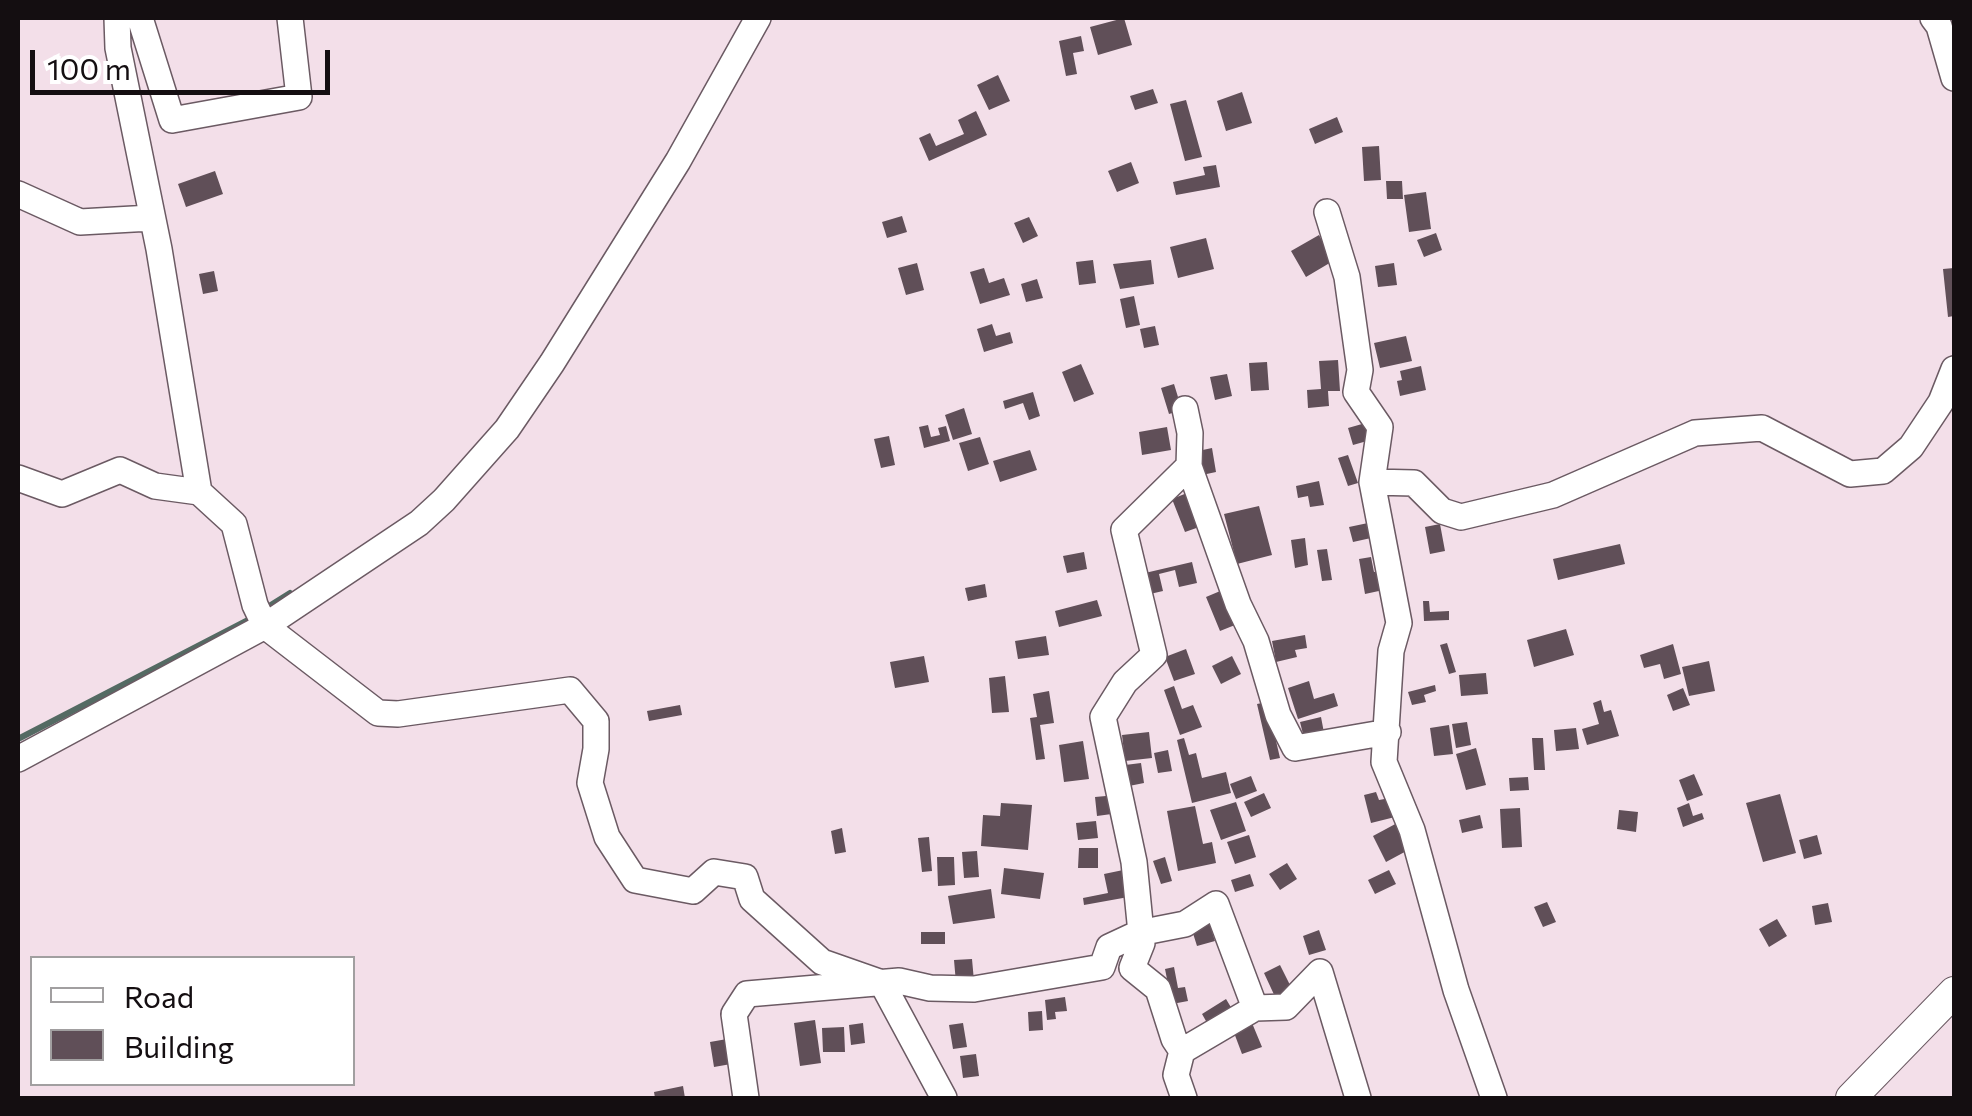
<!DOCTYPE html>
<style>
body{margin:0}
#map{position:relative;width:1972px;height:1116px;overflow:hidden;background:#f3dfe9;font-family:Commissioner,sans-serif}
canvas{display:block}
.frame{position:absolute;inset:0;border:20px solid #140e11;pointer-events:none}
.legend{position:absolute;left:30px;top:956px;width:325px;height:130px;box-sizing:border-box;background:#fff;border:2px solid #a19fa0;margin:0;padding:12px 18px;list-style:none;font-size:30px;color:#140e11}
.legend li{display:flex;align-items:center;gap:20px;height:50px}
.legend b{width:50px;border:2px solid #a19fa0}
.scale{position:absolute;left:30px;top:50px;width:300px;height:45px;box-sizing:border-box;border:5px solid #140e11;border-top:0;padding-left:12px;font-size:30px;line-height:35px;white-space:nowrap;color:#140e11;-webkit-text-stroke:8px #fff;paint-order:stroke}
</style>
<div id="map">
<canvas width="1972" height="1116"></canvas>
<div class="frame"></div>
<ul class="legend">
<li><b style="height:12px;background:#fff"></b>Road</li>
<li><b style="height:28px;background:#604f58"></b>Building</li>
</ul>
<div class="scale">100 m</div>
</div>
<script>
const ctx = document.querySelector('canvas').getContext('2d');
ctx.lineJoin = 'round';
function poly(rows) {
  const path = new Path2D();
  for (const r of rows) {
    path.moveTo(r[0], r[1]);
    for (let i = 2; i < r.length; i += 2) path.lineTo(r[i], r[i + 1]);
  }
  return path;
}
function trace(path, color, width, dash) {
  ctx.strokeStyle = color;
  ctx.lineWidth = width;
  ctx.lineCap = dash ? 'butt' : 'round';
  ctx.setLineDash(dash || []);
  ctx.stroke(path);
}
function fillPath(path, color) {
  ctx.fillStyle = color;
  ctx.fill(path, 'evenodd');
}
trace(poly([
 [266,608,290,593],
 [18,739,252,618]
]), '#546a63', 6);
fillPath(poly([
 [1124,18,1132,45,1098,55,1090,27],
 [1081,36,1084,51,1073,53,1077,74,1066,76,1059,41],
 [998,75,1010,101,989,110,977,85],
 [1153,89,1158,103,1135,110,1130,96],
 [1242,92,1252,123,1226,131,1217,101],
 [1186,100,1202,157,1185,161,1170,104],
 [976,111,987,135,929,161,919,138,930,133,936,146,964,134,958,120],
 [1337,117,1343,132,1315,144,1309,129],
 [1379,146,1381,180,1364,181,1362,147],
 [1131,162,1139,183,1117,192,1108,171],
 [1216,165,1220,187,1176,195,1173,182,1205,175,1203,167],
 [215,171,223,194,186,207,178,184],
 [1386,181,1402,181,1403,199,1387,199],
 [1426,192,1431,229,1409,232,1404,195],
 [902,216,907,232,887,238,882,222],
 [1029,217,1038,236,1023,243,1014,223],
 [1436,233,1442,250,1424,257,1417,240],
 [1319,235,1333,261,1306,277,1291,251],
 [1206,238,1214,269,1178,278,1170,247],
 [1093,260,1096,283,1079,285,1076,262],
 [1151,260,1154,284,1120,289,1113,264],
 [917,263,924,290,906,295,898,268],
 [1394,263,1397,285,1378,287,1375,266],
 [984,268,989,283,1004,278,1010,295,980,304,970,272],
 [1954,268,1954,316,1948,317,1943,269],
 [214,271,218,291,203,294,199,274],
 [1037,279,1043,298,1026,302,1021,284],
 [1134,296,1140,325,1126,328,1120,299],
 [992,324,996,336,1010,332,1013,343,984,352,977,329],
 [1155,326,1159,345,1144,348,1140,329],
 [1406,336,1412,361,1380,368,1374,343],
 [1338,360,1340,391,1328,391,1329,406,1308,408,1307,390,1321,389,1319,361],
 [1267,362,1269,390,1251,391,1249,363],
 [1081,364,1094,394,1074,402,1062,372],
 [1421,366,1426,390,1400,396,1397,381,1402,380,1400,371],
 [1227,374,1232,396,1215,400,1210,377],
 [1174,384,1182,410,1169,414,1161,388],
 [1033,392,1040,416,1029,420,1023,403,1005,409,1003,401],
 [964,408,972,434,953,440,945,415],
 [1369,422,1374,439,1353,445,1348,428],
 [928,425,931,437,940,435,938,428,946,426,950,441,924,448,919,427],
 [1167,427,1171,450,1142,455,1139,432],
 [889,436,895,465,881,468,874,439],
 [980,437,989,464,968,471,959,443],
 [1212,448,1216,472,1202,475,1198,451],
 [1030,450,1037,470,1000,482,993,461],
 [1348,455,1358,483,1348,486,1338,458],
 [1319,481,1324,505,1310,507,1308,496,1298,498,1296,486],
 [1192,491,1205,525,1185,532,1172,499],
 [1259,506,1272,555,1237,564,1224,514],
 [1368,523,1371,538,1353,542,1349,527],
 [1440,524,1445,551,1430,554,1425,527],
 [1305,538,1308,565,1295,568,1291,540],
 [1620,544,1625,564,1558,580,1553,559],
 [1327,549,1332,580,1322,581,1317,550],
 [1084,552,1087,569,1067,573,1063,556],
 [1371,557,1374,572,1385,570,1388,589,1365,594,1359,559],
 [1192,562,1197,583,1179,587,1175,570,1159,574,1163,591,1150,594,1145,573],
 [985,584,987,597,968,601,965,588],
 [1225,589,1240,623,1220,631,1206,597],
 [1097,600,1102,616,1059,627,1055,611],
 [1423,601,1429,601,1430,612,1449,611,1449,620,1424,621],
 [1566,629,1574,655,1534,667,1527,640],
 [1305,635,1307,648,1295,650,1297,657,1276,662,1272,641],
 [1046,636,1049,655,1018,659,1015,641],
 [1447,643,1456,672,1449,674,1440,645],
 [1673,644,1681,674,1664,679,1660,664,1644,668,1640,655],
 [1186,649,1195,674,1174,681,1165,657],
 [924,656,929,682,895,688,890,662],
 [1232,656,1241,674,1221,684,1212,666],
 [1709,661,1715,691,1689,696,1682,667],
 [1486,673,1488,694,1461,696,1459,675],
 [1005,676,1009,712,992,713,989,678],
 [1309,681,1314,699,1334,693,1338,706,1298,719,1288,688],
 [1435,685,1436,691,1424,695,1426,702,1412,705,1408,692],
 [1174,686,1182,709,1193,705,1202,727,1180,735,1164,690],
 [1683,688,1690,705,1673,711,1667,695],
 [1049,691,1054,723,1040,725,1045,759,1036,760,1030,718,1037,717,1033,694],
 [1601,700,1604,712,1611,710,1619,736,1587,745,1582,729,1599,724,1593,703],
 [1267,702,1280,758,1270,760,1257,704],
 [680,705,682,715,649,721,647,711],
 [1321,717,1325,738,1305,742,1300,722],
 [1467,722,1471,745,1456,748,1452,724],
 [1449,725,1453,754,1434,756,1430,728],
 [1576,728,1579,749,1556,751,1554,730],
 [1149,732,1152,758,1125,761,1122,735],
 [1184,738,1189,755,1196,753,1202,778,1226,772,1231,793,1192,803,1177,740],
 [1532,738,1543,738,1545,770,1534,770],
 [1083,741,1089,779,1064,782,1059,745],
 [1476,748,1486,785,1466,790,1456,754],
 [1168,750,1172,771,1158,773,1154,753],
 [1141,763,1144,783,1129,786,1125,765],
 [1694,774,1703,795,1687,801,1679,780],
 [1251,776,1257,791,1236,799,1230,784],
 [1528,777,1529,790,1510,791,1509,778],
 [1376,792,1379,800,1390,798,1395,817,1371,823,1364,795],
 [1264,793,1271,808,1251,817,1244,802],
 [1780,794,1796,853,1763,862,1746,803],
 [1117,795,1119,813,1097,816,1095,797],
 [1236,802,1246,831,1221,840,1210,810],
 [1001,803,1032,805,1028,850,981,846,983,815,1000,816],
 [1689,803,1693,816,1702,813,1704,819,1683,827,1677,808],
 [1195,806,1203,844,1212,842,1216,863,1178,871,1167,811],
 [1520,808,1522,847,1502,848,1500,809],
 [1619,810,1638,812,1636,832,1617,829],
 [1480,815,1483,828,1462,833,1459,820],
 [1096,821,1098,838,1078,840,1076,823],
 [1399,822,1412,848,1386,862,1373,836],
 [842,828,846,852,835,854,831,831],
 [1249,835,1256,857,1235,864,1227,842],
 [1817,835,1822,854,1804,859,1799,840],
 [929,837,932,871,922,872,918,838],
 [1079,848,1098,848,1098,868,1078,868],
 [977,851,979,877,964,878,962,852],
 [937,857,954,857,955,885,938,886],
 [1165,857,1172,881,1161,884,1153,861],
 [1287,863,1297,879,1280,890,1269,874],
 [1004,868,1044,873,1040,899,1001,894],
 [1128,869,1134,896,1084,905,1083,898,1108,893,1104,874],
 [1389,870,1396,884,1375,894,1368,880],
 [1250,874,1254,886,1235,892,1231,880],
 [991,889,995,918,953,924,948,896],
 [1547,902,1556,922,1543,927,1534,907],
 [1828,903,1832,922,1815,925,1812,906],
 [1777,919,1787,936,1769,947,1759,929],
 [1209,922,1215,941,1197,946,1191,927],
 [1319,930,1326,950,1309,955,1303,936],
 [921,932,945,932,945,944,921,944],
 [972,959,974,981,956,983,954,960],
 [1280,965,1294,993,1277,1001,1264,973],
 [1174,967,1178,988,1185,987,1188,1001,1172,1004,1165,969],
 [1065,997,1067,1011,1055,1012,1056,1019,1047,1020,1045,1000],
 [1226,999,1235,1014,1210,1028,1202,1014],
 [1042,1011,1043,1030,1029,1031,1028,1012],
 [815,1020,821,1063,800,1066,794,1023],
 [863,1023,865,1043,851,1045,849,1025],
 [963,1023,967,1047,953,1049,949,1025],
 [1252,1023,1262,1047,1242,1054,1233,1030],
 [844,1027,845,1052,823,1052,822,1028],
 [727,1039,731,1064,714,1067,710,1042],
 [976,1054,979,1076,963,1078,960,1056],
 [683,1086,685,1098,655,1098,654,1092]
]), '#604f58');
const minor = poly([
 [117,18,118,48,159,249,199,492,234,524,255,605,265,626,378,713,398,714,570,690,596,721,596,749,590,783,607,837,635,880,693,891,714,872,745,877,752,899,822,962,882,983,944,1098],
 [140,18,172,120,299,97,290,18],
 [1933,18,1939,26,1954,78],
 [18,194,80,222,151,218],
 [1327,212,1347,277,1360,370,1356,392,1380,427,1372,482],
 [1185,409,1190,433,1189,466],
 [18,478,62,494,120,470,155,486,199,492],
 [18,759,265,626,419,523,444,500,507,429,552,363,678,161,758,18],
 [1182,1051,1174,1039,1158,989,1132,968,1142,943,1134,862,1103,717,1125,682,1154,655,1124,530,1189,466,1238,604,1256,641,1278,715,1295,748,1388,732],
 [746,1098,734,1014,747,994,899,981,930,988,974,989,1102,967,1109,947,1139,933,1185,924,1216,904,1255,1008],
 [1184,1098,1176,1075,1182,1051,1255,1008,1286,1007,1320,972,1358,1098],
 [1494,1098,1456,990,1412,830,1384,762,1391,651,1399,623,1372,482,1414,483,1442,511,1461,517,1553,495,1695,433,1762,428,1850,474,1883,471,1911,447,1941,402,1954,369]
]);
const tertiary = poly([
 [1851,1098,1954,992]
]);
trace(minor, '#6b5a63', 28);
trace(tertiary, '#6b5a63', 32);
trace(minor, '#fff', 25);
trace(tertiary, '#fff', 30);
</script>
